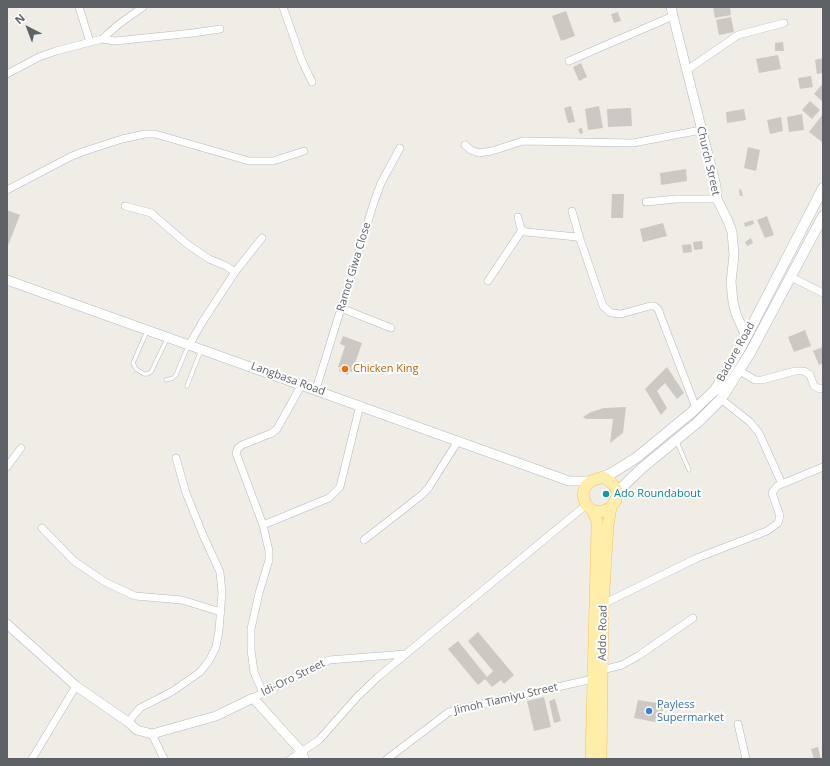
<!DOCTYPE html>
<style>
body{margin:0}
#map{position:relative;width:830px;height:766px;overflow:hidden;background:#efede5;font-family:"Open Sans",sans-serif}
canvas{display:block}
.frame{position:absolute;inset:0;border:8px solid #5d6166;pointer-events:none}
.north{position:absolute;left:8px;top:8px;width:40px;height:40px;-webkit-text-stroke:3px #fff;paint-order:stroke;rotate:318deg;font-size:11px;font-weight:700;line-height:16px;text-align:center;color:#5d6166}
.north::after{content:'';display:block;margin:auto;width:14px;height:18px;background:#5d6166;clip-path:polygon(50% 0,100% 100%,50% 72%,0 100%)}
</style>
<div id="map">
<canvas width="830" height="766"></canvas>
<div class="frame"></div>
<div class="north">N</div>
</div>
<script>
const ctx = document.querySelector('canvas').getContext('2d');
ctx.lineJoin = 'round';
function fillPath(path, color) {
  ctx.fillStyle = color;
  ctx.fill(path, 'evenodd');
}
function poly(rows) {
  const path = new Path2D();
  for (const r of rows) {
    path.moveTo(r[0], r[1]);
    for (let i = 2; i < r.length; i += 2) path.lineTo(r[i], r[i + 1]);
  }
  return path;
}
function trace(path, color, width, dash) {
  ctx.strokeStyle = color;
  ctx.lineWidth = width;
  ctx.lineCap = dash ? 'butt' : 'round';
  ctx.setLineDash(dash || []);
  ctx.stroke(path);
}
function drawText(font, color, halo, rows, align = 'center') {
  ctx.font = font + ' "Open Sans",sans-serif';
  ctx.lineWidth = 4;
  ctx.setLineDash([]);
  ctx.textBaseline = 'middle';
  ctx.strokeStyle = halo;
  ctx.fillStyle = color;
  for (const [text, x, y, turn = 0] of rows) {
    ctx.save();
    ctx.translate(x, y);
    ctx.rotate((+turn || 0) * Math.PI / 180);
    ctx.textAlign = isNaN(turn) ? turn : align;
    if (halo) ctx.strokeText(text, 0, 0);
    ctx.fillText(text, 0, 0);
    ctx.restore();
  }
}
fillPath(poly([
 [713,7,730,7,731,15,715,18],
 [566,11,575,36,561,41,552,16],
 [618,12,621,21,614,23,611,14],
 [731,17,734,32,719,35,716,20],
 [783,42,784,51,775,51,775,43],
 [778,55,781,69,759,73,756,59],
 [823,58,823,73,817,74,815,60],
 [581,63,587,77,579,81,573,67],
 [811,76,813,87,800,89,798,78],
 [823,83,823,102,814,94],
 [810,101,820,110,812,119,802,110],
 [571,106,575,122,568,123,564,108],
 [599,106,603,128,588,130,585,109],
 [631,108,632,126,608,127,607,109],
 [744,109,746,120,727,123,726,112],
 [802,114,804,130,789,132,787,117],
 [823,114,823,140,822,142,809,132],
 [781,117,783,131,770,134,767,120],
 [582,128,583,133,580,134,578,129],
 [748,147,760,150,756,171,744,168],
 [686,169,687,181,661,185,660,173],
 [741,189,743,196,740,196,739,190],
 [612,194,624,194,623,218,611,218],
 [7,210,20,215,7,248],
 [767,216,774,235,765,238,757,220],
 [753,220,754,224,745,227,744,223],
 [663,223,667,236,643,242,640,229],
 [751,238,753,243,747,246,745,242],
 [702,241,703,249,694,250,693,242],
 [691,244,692,252,683,253,682,245],
 [805,330,811,346,794,352,788,337],
 [343,336,362,343,352,372,349,371,348,375,339,371,340,367,338,367,345,346,340,344],
 [823,347,823,363,819,365,813,351],
 [667,367,684,393,677,399,665,383,657,391,667,408,661,415,645,389],
 [626,407,623,433,610,443,613,419,586,419,583,417,591,412,604,408],
 [478,632,514,675,504,684,501,680,492,687,485,679,478,685,448,649,458,641,487,677,493,671,468,641],
 [544,697,551,727,534,731,527,701],
 [555,699,561,721,554,723,549,701],
 [638,700,664,704,660,723,634,718],
 [818,747,821,759,814,759,811,749]
]), '#ccc9c4');
const service = poly([
 [147,331,133,363,136,369,144,374,147,374,151,372,167,339],
 [166,380,173,378,176,375,188,346],
 [187,386,201,350],
 [677,442,689,470]
]);
const minor = poly([
 [79,7,90,42],
 [283,7,302,61,312,82],
 [102,39,115,41,193,33,220,29],
 [569,61,673,16],
 [687,70,738,35,784,23],
 [7,74,39,57,56,51,102,39,119,24,143,7],
 [465,145,471,150,479,153,492,151,523,141,633,143,701,130],
 [7,190,70,157,82,152,122,139,145,134,155,134,249,161,273,161,304,151],
 [646,202,676,199,717,199],
 [125,206,151,213,187,244,209,259,226,266,235,272],
 [572,211,580,239,603,306,611,313,621,314,650,306,654,306,658,309,696,408],
 [518,217,520,226,522,230,526,232,577,237,580,239],
 [791,277,823,293],
 [488,281,522,230],
 [341,308,391,328],
 [189,345,203,321,235,272,262,238],
 [740,371,755,380,762,380,795,371,804,371,810,375,814,386,820,389,823,388],
 [316,389,374,202,381,183,400,148],
 [7,467,21,448],
 [782,484,823,467],
 [263,525,329,498,340,487,360,405],
 [42,528,74,561,105,582,135,596,182,600,221,612],
 [364,540,423,494,429,487,458,441],
 [603,604,697,558,767,531,778,523,780,516,772,493,777,486,782,484,759,433,750,422,721,399],
 [602,670,622,665,638,656,693,618],
 [263,693,254,672,251,650,251,629,259,593,269,560,269,551,263,525,236,453,238,448,242,445,272,433,277,429,302,384],
 [253,698,329,660,405,654],
 [128,722,140,708,173,691,200,672,209,661,216,647,219,630,222,593,220,572,203,535,186,493,176,458],
 [738,724,746,759],
 [152,734,164,759],
 [32,759,76,686],
 [291,759,319,740,358,696,378,677,586,505],
 [387,759,449,712,455,710,593,679]
]);
const tertiary = poly([
 [671,7,673,16,716,186,717,199,728,221,732,232,734,255,731,282,733,302,736,314,746,336],
 [7,280,569,481,591,481],
 [7,624,76,686,128,722,137,730,152,734,216,716,253,698,302,752,304,759]
]);
const secondary = poly([
 [603,477,612,473,636,458,692,412,715,390,741,347,823,188],
 [617,492,642,468,698,422,721,399,750,353,823,216]
]);
const primary = poly([
 [603,477,611,482,616,489,616,500,609,509,600,512,592,510,586,505,584,499,583,493,586,486,591,481,603,477],
 [591,759,597,528,597,521,592,510],
 [601,759,603,604,608,525,611,507]
]);
trace(service, '#b5b8bc', 4.5);
trace(minor, '#b5b8bc', 8);
trace(tertiary, '#b5b8bc', 10);
trace(secondary, '#b6babf', 11);
trace(primary, '#f4c259', 12);
trace(service, '#fff', 3.5);
trace(minor, '#fff', 7);
trace(tertiary, '#fff', 9);
trace(secondary, '#fff', 10);
trace(primary, '#fea', 11);
for (const [x, y, r, color] of [
 [345,369,4,"#e8710a"],
 [606,494,4,"#0f9aa8"],
 [649,711,4,"#3f7fe0"]
]) {
  const dot = new Path2D();
  dot.arc(x, y, r, 0, 2 * Math.PI);
  ctx.fillStyle = color;
  ctx.fill(dot);
  trace(dot, '#fff', 1.5);
}
drawText('11px', '#5d6166', '#fff', [
 ["Church Street",708,161,77],
 ["Ramot Giwa Close",354,267,-73],
 ["Badore Road",736,352,-61],
 ["Langbasa Road",288,379,20],
 ["Addo Road",603,633,-89],
 ["Idi-Oro Street",293,678,-26],
 ["Jimoh Tiamiyu Street",506,699,-13]
]);
drawText('11px', '#c56008', '#fff', [
 ["Chicken King",353,369]
], 'left');
drawText('11px', '#0d838f', '#fff', [
 ["Ado Roundabout",614,494]
], 'left');
drawText('11px', '#366cbe', '#fff', [
 ["Payless",657,705],
 ["Supermarket",657,718]
], 'left');
</script>
